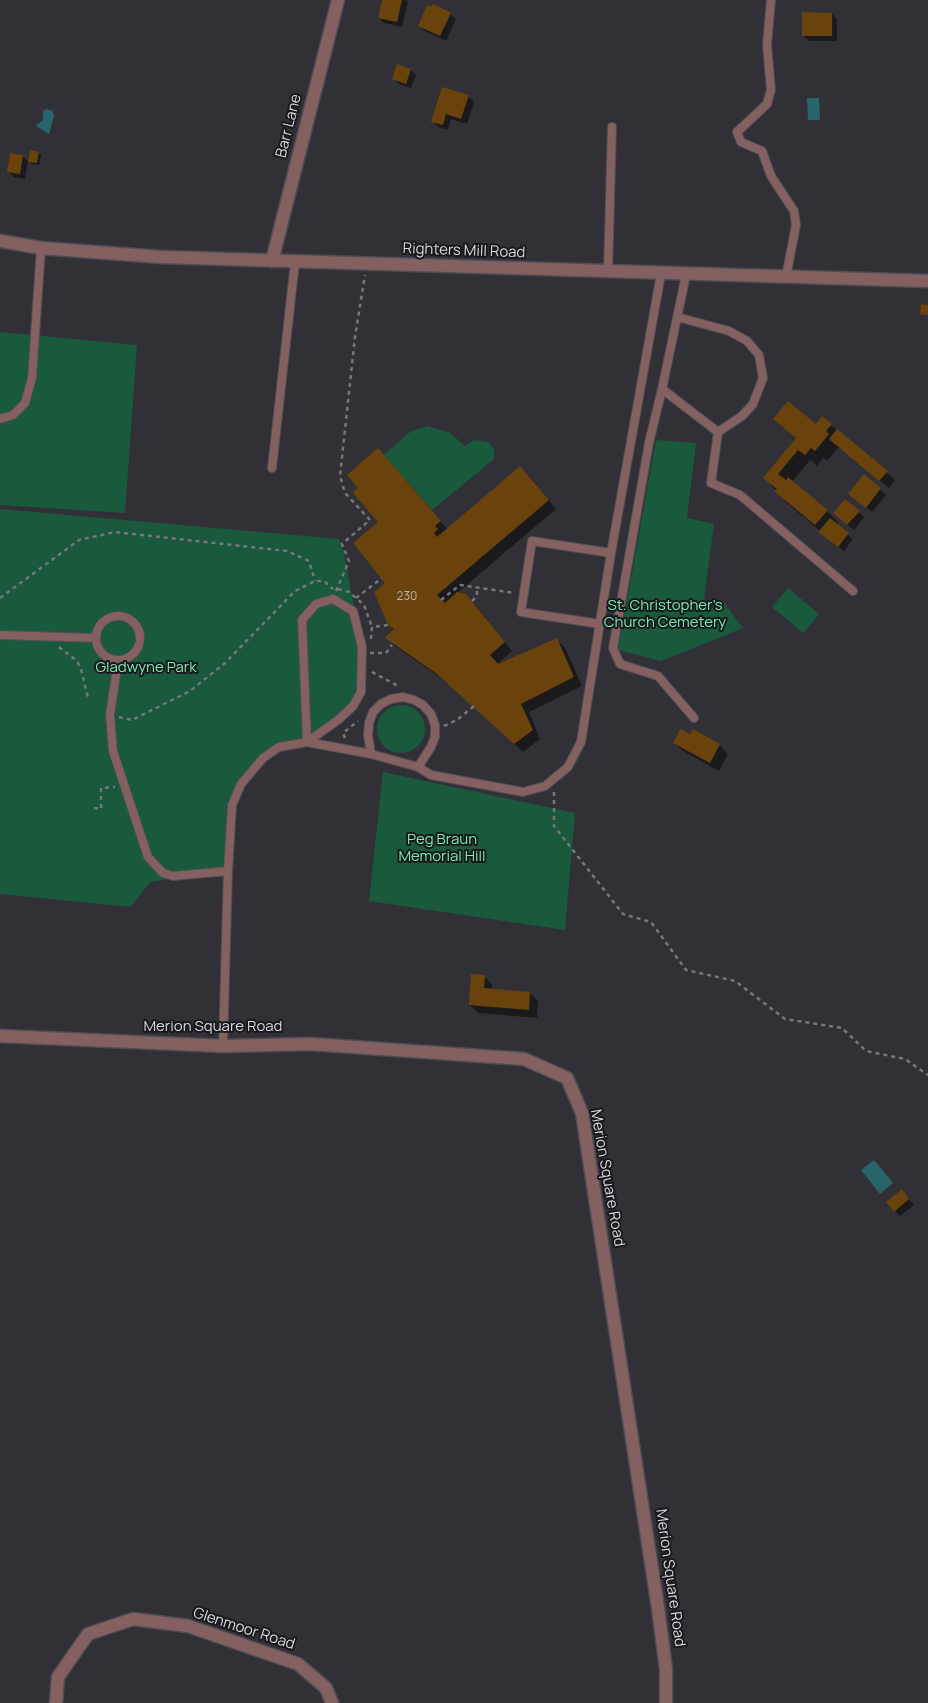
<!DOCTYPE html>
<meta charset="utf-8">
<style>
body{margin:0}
canvas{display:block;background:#313037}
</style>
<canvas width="928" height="1703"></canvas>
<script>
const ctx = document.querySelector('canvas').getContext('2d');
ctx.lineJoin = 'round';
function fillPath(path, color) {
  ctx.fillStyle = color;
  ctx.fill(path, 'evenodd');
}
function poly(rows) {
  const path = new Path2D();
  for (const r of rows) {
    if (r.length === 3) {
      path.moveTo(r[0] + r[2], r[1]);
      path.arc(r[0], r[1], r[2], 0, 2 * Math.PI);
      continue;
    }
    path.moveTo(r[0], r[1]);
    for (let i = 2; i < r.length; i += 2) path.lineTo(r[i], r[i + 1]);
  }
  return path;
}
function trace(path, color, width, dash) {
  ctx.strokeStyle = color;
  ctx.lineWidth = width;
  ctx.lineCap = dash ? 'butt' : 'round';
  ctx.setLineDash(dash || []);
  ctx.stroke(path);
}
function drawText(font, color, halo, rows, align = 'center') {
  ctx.font = font + ' Manrope,sans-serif';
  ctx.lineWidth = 4;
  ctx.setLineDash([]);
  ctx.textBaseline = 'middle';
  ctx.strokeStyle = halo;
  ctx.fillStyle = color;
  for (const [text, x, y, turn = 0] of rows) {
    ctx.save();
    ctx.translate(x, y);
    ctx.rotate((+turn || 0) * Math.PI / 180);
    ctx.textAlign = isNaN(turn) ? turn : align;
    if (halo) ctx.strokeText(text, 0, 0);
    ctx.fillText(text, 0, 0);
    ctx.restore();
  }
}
fillPath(poly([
 [0,332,137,345,125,513,0,505],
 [427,426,450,433,465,446,474,440,488,442,494,449,494,459,432,510,384,455,410,432],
 [656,440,696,443,687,518,714,524,704,598,711,609,723,602,743,628,661,661,618,650],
 [0,509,339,539,342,544,362,647,361,692,353,706,307,742,279,747,252,770,232,805,228,871,150,882,131,907,0,894],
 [788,588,819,614,803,633,772,607],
 [401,729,24],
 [383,772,575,813,565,930,369,901]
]), '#19593c');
fillPath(poly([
 [807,98,819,98,820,120,808,120],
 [46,109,53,111,54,116,49,134,36,126,43,120,43,111],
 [874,1160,893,1183,880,1194,861,1170]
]), '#27656b');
fillPath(poly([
 [383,0,406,0,408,2,402,27,384,23,379,18],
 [450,14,456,19,446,41,425,31,419,26],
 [832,14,837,19,837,41,809,41,803,36],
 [411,70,416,75,411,88,399,84,394,78],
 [468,96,474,102,467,124,451,119,448,130,438,127,432,121],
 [38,153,41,155,39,165,32,164,29,161],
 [22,156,28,161,25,179,14,177,8,171],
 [775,419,816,426,831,425,895,480,889,488,839,447,827,461,823,458,817,466,810,460,792,482,827,511,838,522,837,525,853,539,844,551,787,503,765,478,797,439],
 [386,458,448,530,529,476,556,509,456,594,466,595,475,604,512,651,495,666,556,639,565,648,582,686,529,712,540,739,523,752,447,682,395,646,387,638,395,630,389,625,387,583,380,522],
 [864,476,886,495,872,512,855,499],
 [859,512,864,517,854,530,840,519],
 [693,731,719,745,728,754,719,771,683,751,674,743,690,736],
 [484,976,492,985,492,990,530,993,538,1001,537,1018,478,1013,470,1005],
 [902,1191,914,1205,900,1216,895,1211]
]), '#0007');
fillPath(poly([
 [382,0,402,0,397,22,378,18],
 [433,4,451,13,440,36,418,26,427,5,431,7],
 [802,12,832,13,832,36,802,36],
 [397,64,411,69,406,84,392,79],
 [442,87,469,95,461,119,446,114,443,125,431,122],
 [30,150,39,152,37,163,28,162],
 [10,153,23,155,20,174,7,172],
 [921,304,928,305,928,315,920,314],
 [788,401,816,424,822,416,832,424,826,431,829,434,815,451,811,448,805,455,798,450,778,474,786,480,788,477,828,510,815,525,774,491,777,489,763,478,796,438,773,419],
 [837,429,888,471,879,481,829,439],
 [378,448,441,521,435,526,438,529,434,533,437,537,520,466,549,500,437,595,445,603,457,592,466,594,505,642,490,655,498,664,557,638,574,677,521,704,533,730,514,744,437,674,385,638,394,629,388,625,374,592,385,583,353,543,378,522,352,492,358,488,347,475],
 [864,474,881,488,866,508,848,494],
 [845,499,860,511,847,525,833,513],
 [830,518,849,533,838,547,818,532],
 [680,729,690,734,693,729,720,744,710,763,673,743],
 [471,974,485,975,484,988,530,992,529,1010,469,1005],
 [902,1189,909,1199,894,1212,886,1202]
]), '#69420c');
const service = poly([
 [771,0,767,45,771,90,767,104,737,132,741,142,762,151,771,176,794,211,796,225,786,277],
 [608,272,612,127],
 [677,317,729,331,747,341,759,355,763,378,753,404,742,416,718,432],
 [662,389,686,275],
 [0,419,13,415,25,403,32,378,41,248],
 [272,468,295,262],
 [333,599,353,611,362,647,361,692,353,706,338,720,307,742,302,620,316,604,333,599],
 [118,638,22],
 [600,624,521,612,532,541,611,553],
 [0,635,96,638],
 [118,661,110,715,113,751,148,857,163,873,173,876,228,871],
 [694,718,658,676,620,664,613,648,649,443,662,389,718,432,711,483,740,495,853,591],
 [371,754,368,735,369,723,373,712,381,704,391,699,403,697,414,700,423,705,431,714,435,725,435,737,431,747,418,767],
 [223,1046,228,871,232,805,241,784,263,758,279,747,307,742,371,754,418,767,431,775,523,792,545,786,568,767,581,742,611,553,661,274]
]);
const minor = poly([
 [0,241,41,248,161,257,928,281],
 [272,261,338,0],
 [0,1036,223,1046,311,1044,524,1059,567,1078,582,1113,658,1608,666,1669,666,1703],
 [56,1703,58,1677,88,1634,133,1619,188,1626,298,1664,326,1688,332,1703]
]);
trace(service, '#4f4e55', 10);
trace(minor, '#4f4e55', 15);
trace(poly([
 [338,589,349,592,364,605,372,627],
 [336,591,349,561,342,544,370,520,345,493,340,476,355,337,365,275],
 [0,598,79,540,115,532,287,551,309,561,315,581],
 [356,598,382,578],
 [441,600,460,585,515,593],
 [472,601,477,596,477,588],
 [371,639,372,627,388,625],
 [59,647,77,661,81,669,88,698],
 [370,653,386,653,392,645],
 [372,672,400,687],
 [119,717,132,720,190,691,225,663,295,591,315,581,324,581,333,589],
 [444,726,457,720,474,706],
 [345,738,343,733,358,721],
 [554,792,554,826,623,914,651,922,686,970,735,981,785,1019,842,1028,866,1051,905,1059,928,1075],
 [94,808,101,809,101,788,115,787]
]), '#77767c', 2.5, [4, 4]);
trace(service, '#846060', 8);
trace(minor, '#846060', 12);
drawText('12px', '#beb3aa', null, [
 ["230",407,597]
]);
drawText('15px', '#dad9de', '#19181c', [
 ["Barr Lane",289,126,-76],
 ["Righters Mill Road",464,251,2],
 ["Merion Square Road",213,1027],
 ["Merion Square Road",607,1178,80],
 ["Merion Square Road",670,1578,82],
 ["Glenmoor Road",244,1629,18]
]);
drawText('15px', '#79edb2', '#19181c', [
 ["St. Christopher’s",665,606],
 ["Church Cemetery",665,623],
 ["Gladwyne Park",146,668],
 ["Peg Braun",442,840],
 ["Memorial Hill",442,857]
]);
</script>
